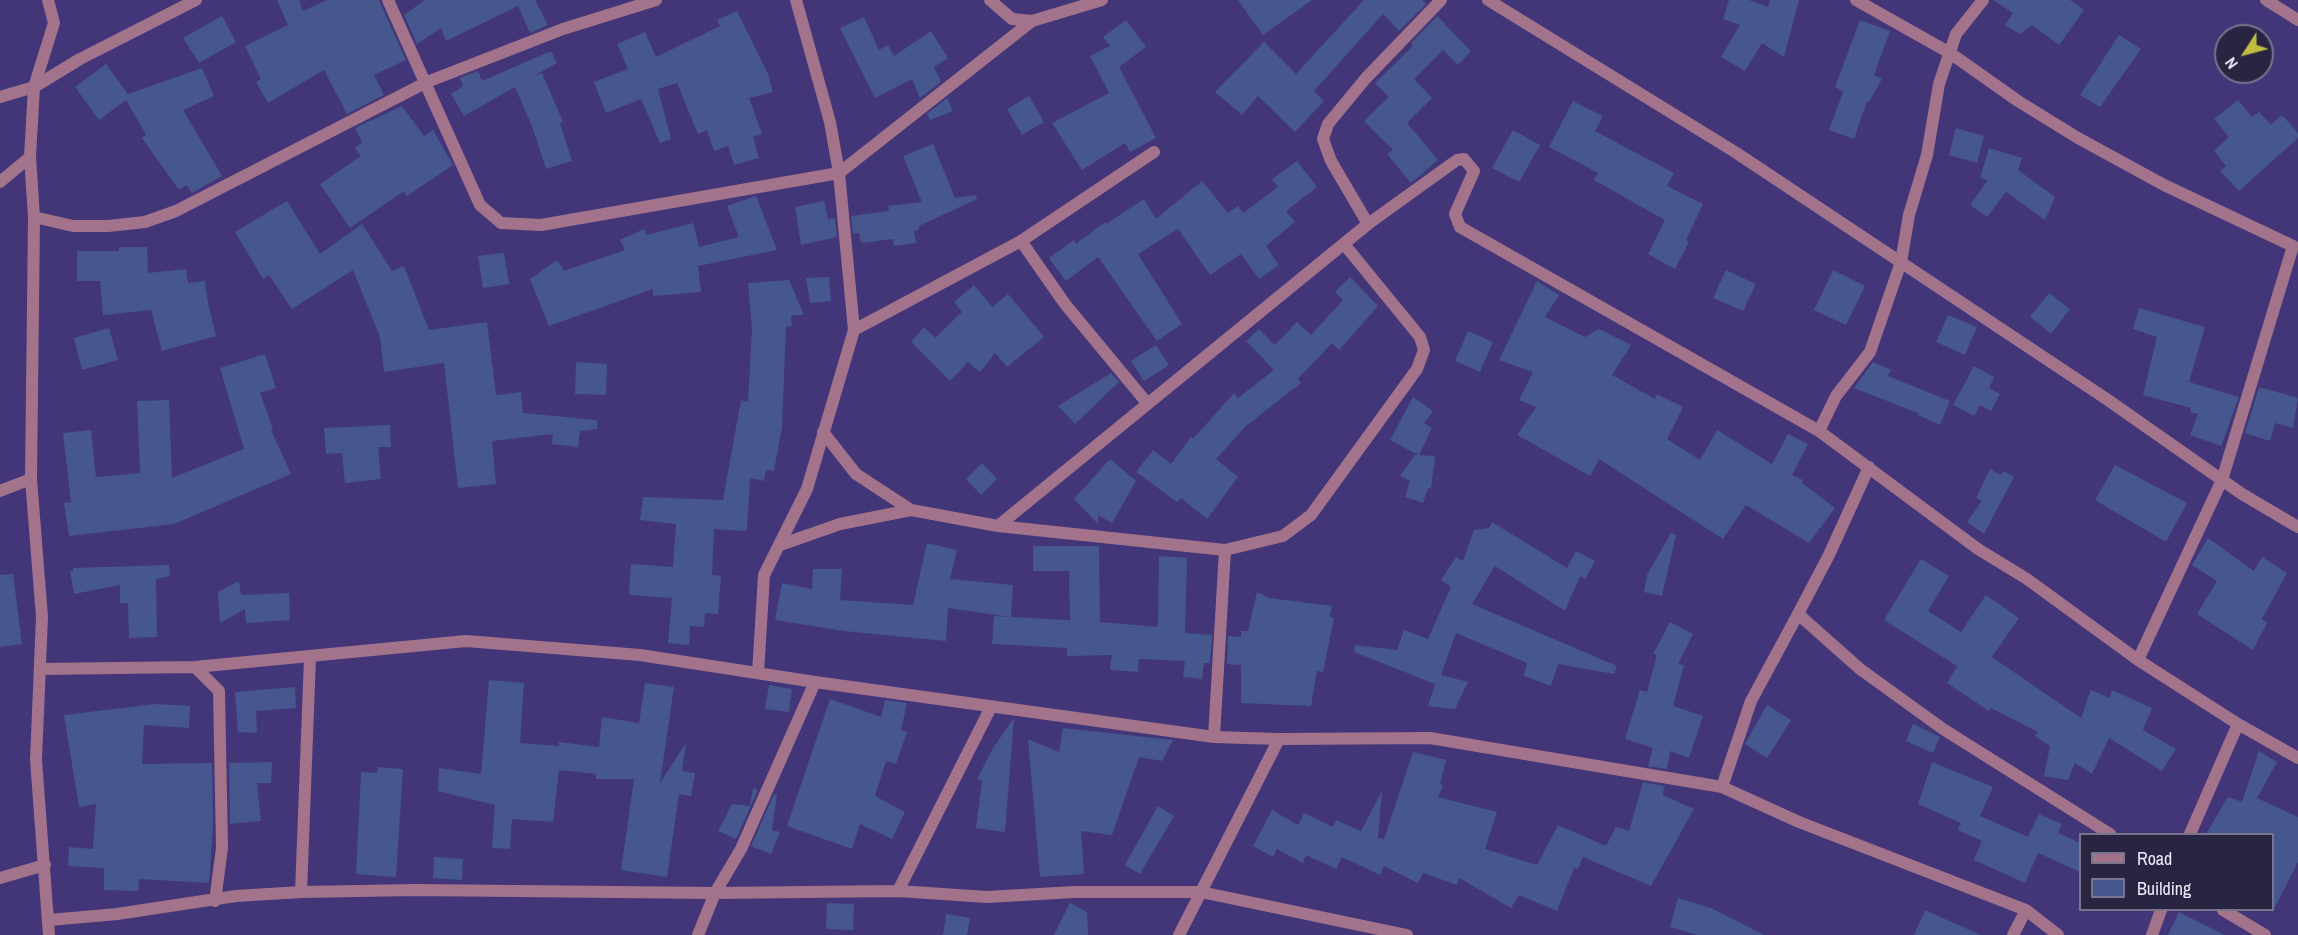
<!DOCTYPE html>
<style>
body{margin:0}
#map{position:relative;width:2298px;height:935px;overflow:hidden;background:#423678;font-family:"Archivo Narrow",sans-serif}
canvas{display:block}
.legend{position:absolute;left:2079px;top:833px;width:195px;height:78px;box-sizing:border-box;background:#282442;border:2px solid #77748c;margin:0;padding:8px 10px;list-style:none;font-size:18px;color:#edecfc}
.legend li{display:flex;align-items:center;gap:12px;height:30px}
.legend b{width:30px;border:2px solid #77748c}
.north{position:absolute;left:2214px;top:24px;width:60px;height:60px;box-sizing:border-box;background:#282442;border:2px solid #77748c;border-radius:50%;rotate:234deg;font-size:16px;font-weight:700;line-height:24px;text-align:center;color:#edecfc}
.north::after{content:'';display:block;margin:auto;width:21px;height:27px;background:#c0be41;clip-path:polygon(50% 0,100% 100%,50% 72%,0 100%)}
</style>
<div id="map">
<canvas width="2298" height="935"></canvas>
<ul class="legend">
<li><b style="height:8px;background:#a3738b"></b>Road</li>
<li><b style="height:16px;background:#45578d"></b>Building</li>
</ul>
<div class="north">N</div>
</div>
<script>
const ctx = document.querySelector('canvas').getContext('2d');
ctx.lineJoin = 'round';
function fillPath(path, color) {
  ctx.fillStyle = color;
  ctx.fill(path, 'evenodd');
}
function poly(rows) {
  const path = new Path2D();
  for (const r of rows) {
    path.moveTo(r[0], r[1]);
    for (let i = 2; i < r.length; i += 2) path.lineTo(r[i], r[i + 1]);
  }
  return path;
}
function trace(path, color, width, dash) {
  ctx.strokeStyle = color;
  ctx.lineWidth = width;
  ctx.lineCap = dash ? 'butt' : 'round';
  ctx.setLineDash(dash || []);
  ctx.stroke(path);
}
fillPath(poly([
 [277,0,299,0,303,11,327,0,379,0,406,60,374,75,384,95,347,114,324,70,268,103,256,82,261,79,245,46,288,25],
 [425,0,535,0,548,25,530,33,518,6,446,41,441,28,417,44,404,15],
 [1238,0,1312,0,1263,35],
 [1364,0,1422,0,1426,4,1399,31,1383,14,1314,91,1324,101,1295,132,1258,96,1242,115,1215,92,1264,42,1296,74],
 [1729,0,1749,0,1768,7,1770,0,1799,0,1784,57,1762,43,1745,71,1721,57,1740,25,1723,19],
 [1993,0,2070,0,2084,10,2059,45,2032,25,2020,34,2005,25,2013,13],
 [737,11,768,74,773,92,749,98,762,134,753,137,759,158,734,165,728,146,714,151,707,130,698,134,677,83,658,89,671,139,660,143,641,99,606,113,594,82,628,69,617,44,645,32,656,57,720,26,717,20],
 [222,16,236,42,199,63,183,38],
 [1437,16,1471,51,1458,65,1443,50,1414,79,1432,98,1407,123,1438,160,1411,183,1387,154,1393,150,1364,121,1389,97,1375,83,1413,46,1411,43],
 [864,17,879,50,888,45,894,56,931,31,948,58,934,67,941,82,920,98,912,79,875,98,840,28],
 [1126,20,1146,47,1119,67,1156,138,1130,152,1125,143,1082,170,1052,123,1109,93,1090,56,1110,46,1103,37],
 [1860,20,1890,31,1874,75,1882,79,1869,102,1867,101,1854,139,1829,130,1843,92,1835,87],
 [2119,35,2141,49,2100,107,2080,95],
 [551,51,557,63,532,77,542,73,563,122,560,123,572,161,546,169,532,126,515,87,464,116,451,94,463,86,460,78,478,71,482,81],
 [106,64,128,94,202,68,214,96,183,110,222,176,192,193,186,185,179,190,142,138,146,135,126,100,99,120,75,87],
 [1029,96,1044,122,1022,135,1007,109],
 [947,98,953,111,930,120,927,114],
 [2238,100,2252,117,2259,112,2271,125,2282,115,2298,133,2298,138,2239,191,2220,171,2226,166,2214,151,2229,137,2214,119],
 [1573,101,1603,116,1595,131,1674,173,1667,186,1703,204,1686,240,1689,242,1675,269,1648,254,1665,220,1594,180,1598,173,1549,147],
 [402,106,424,136,433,130,453,165,407,196,404,191,350,228,320,184,361,156,355,148,362,142,355,128],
 [1956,128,1984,136,1977,163,1949,155],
 [1513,130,1540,145,1519,182,1492,168],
 [933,144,955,198,976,195,977,199,919,226,919,230,914,231,916,243,894,246,893,239,861,243,859,233,853,234,851,216,889,211,888,206,922,202,903,156],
 [1989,148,2022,158,2018,170,2055,197,2045,220,2006,192,1987,217,1970,205,1988,180,1980,178],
 [1297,161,1317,187,1286,211,1295,222,1266,246,1279,265,1259,279,1241,254,1210,275,1178,229,1138,254,1182,324,1157,341,1098,257,1066,281,1049,258,1074,240,1076,244,1105,222,1106,224,1144,199,1156,219,1202,181,1228,213,1238,206,1243,213,1278,187,1272,179],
 [756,196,777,250,698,266,701,292,653,296,653,289,549,326,530,279,557,260,564,271,625,250,620,240,644,229,647,235,693,223,699,247,739,237,727,206],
 [287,201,320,254,362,224,392,271,404,266,429,330,487,322,496,395,521,392,523,413,597,420,597,429,580,431,578,447,552,444,553,434,492,441,496,484,458,488,444,363,384,372,380,337,353,270,292,309,269,275,263,279,235,232],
 [824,201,828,219,835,218,837,237,801,245,795,207],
 [119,247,147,247,148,273,186,269,188,283,205,281,208,303,216,336,162,351,151,310,103,315,100,281,77,281,77,251,119,251],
 [504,253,509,284,483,288,478,256],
 [1726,270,1756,284,1743,311,1713,298],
 [1833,270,1865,286,1846,325,1814,310],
 [829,277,831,301,810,303,806,278],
 [1350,277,1378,306,1339,350,1332,343,1298,379,1301,383,1246,426,1216,459,1238,477,1207,519,1181,498,1177,502,1136,472,1153,450,1171,464,1191,437,1193,439,1234,393,1238,398,1274,370,1246,341,1259,329,1275,345,1297,322,1311,335,1343,300,1335,292],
 [789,280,804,315,791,315,792,326,786,327,782,427,774,471,766,470,764,481,750,478,747,531,714,529,712,575,721,576,718,614,705,613,704,627,690,626,689,645,668,643,672,598,629,595,631,564,673,567,676,524,640,520,643,497,723,500,741,400,748,402,752,329,748,283],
 [1537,281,1559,295,1545,317,1585,337,1599,329,1631,345,1612,375,1655,399,1657,394,1683,407,1667,439,1700,460,1717,430,1772,464,1788,434,1808,444,1792,475,1803,480,1802,483,1835,508,1809,543,1746,505,1723,539,1599,459,1590,476,1517,435,1536,407,1519,400,1533,372,1499,360],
 [974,285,992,307,1008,294,1044,337,1007,367,995,353,980,372,968,362,950,381,911,342,924,327,935,338,962,312,954,302],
 [2049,293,2070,309,2051,334,2030,317],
 [2139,308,2205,327,2189,382,2239,397,2221,446,2190,435,2198,414,2190,412,2191,408,2143,395,2157,337,2133,329],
 [1948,315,1977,327,1965,355,1936,342],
 [109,328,118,360,82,370,74,338],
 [1468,331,1493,342,1480,372,1455,361],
 [1156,345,1169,365,1144,381,1131,361],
 [265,354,276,388,260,393,273,429,271,430,291,474,174,524,69,536,64,503,71,502,63,433,91,430,96,477,140,473,137,401,169,400,172,478,244,449,220,368],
 [576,362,607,364,606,395,575,394],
 [1873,362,1891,370,1888,376,1950,401,1940,425,1918,415,1918,413,1854,388],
 [1974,366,1994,377,1989,388,2000,394,1991,411,1980,405,1974,416,1953,405],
 [1111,373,1119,382,1075,424,1058,406],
 [2259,387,2298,398,2293,428,2275,423,2270,441,2245,433],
 [1413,397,1433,411,1424,423,1432,428,1419,455,1435,456,1431,489,1428,488,1423,503,1405,497,1410,481,1400,476,1415,455,1418,455,1390,440],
 [390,425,391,447,378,447,381,479,345,483,342,453,326,454,324,428],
 [1110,459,1136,481,1112,523,1098,515,1098,524,1074,499],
 [982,463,997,479,981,495,966,479],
 [2115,465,2187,503,2166,542,2095,500],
 [1990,469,2001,475,2004,471,2014,477,1984,534,1967,522,1982,501,1976,498],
 [1492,522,1580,576,1565,611,1495,566,1472,604,1617,666,1614,674,1558,664,1551,686,1524,676,1527,663,1456,633,1441,675,1468,682,1455,709,1428,706,1435,684,1354,652,1355,645,1397,650,1404,630,1428,639,1451,587,1441,580,1456,557,1463,561,1474,530,1489,528],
 [1671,533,1676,535,1662,596,1644,592,1647,575],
 [2208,538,2254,571,2262,557,2287,573,2262,619,2267,623,2253,650,2197,614,2217,581,2192,565],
 [927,543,957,550,950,579,1013,585,1011,617,1066,620,1070,620,1069,571,1033,571,1033,546,1099,546,1100,622,1158,627,1159,556,1187,558,1185,633,1212,635,1210,663,1204,663,1202,679,1183,677,1185,661,1139,659,1138,672,1110,670,1112,655,1067,656,1067,648,992,644,994,616,1010,617,948,608,946,641,844,631,775,620,782,583,812,589,813,569,842,569,840,600,913,605],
 [1576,551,1595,561,1585,579,1567,568],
 [1921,559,1949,576,1928,611,1961,632,1986,595,2019,618,1992,657,2081,718,2091,690,2110,698,2112,690,2152,708,2143,730,2176,749,2162,771,2109,738,2092,774,2075,763,2068,780,2044,776,2050,746,2035,736,2038,732,1991,708,1989,711,1947,683,1957,666,1884,620],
 [169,565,170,576,156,579,157,637,129,638,128,603,120,603,120,585,74,594,70,571,73,571,73,568],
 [13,574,22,644,0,647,0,575],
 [239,581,241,595,289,593,290,620,246,623,245,609,220,623,218,592],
 [1257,592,1269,598,1332,606,1330,616,1334,618,1323,672,1317,671,1311,706,1241,703,1241,665,1227,664,1228,636,1241,637,1241,631,1248,631],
 [1670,622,1693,634,1678,664,1684,665,1673,706,1703,716,1689,758,1670,751,1667,769,1648,766,1653,748,1625,739,1640,690,1647,692,1657,655,1653,654],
 [489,680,524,683,520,743,559,746,559,742,599,747,602,717,639,723,645,683,674,687,660,783,686,743,682,771,695,773,691,796,679,794,667,877,621,870,634,779,596,779,596,774,559,770,553,822,512,819,510,849,492,848,495,805,438,791,439,768,481,774],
 [769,685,792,689,789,712,765,709],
 [295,687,296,708,256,711,257,733,238,732,235,692],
 [830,699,881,717,885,700,907,703,901,730,907,732,896,764,886,761,875,796,905,812,892,839,860,824,852,849,787,826],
 [156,704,190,706,189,728,144,725,142,764,212,763,213,826,209,883,139,879,138,891,104,890,104,868,68,866,69,847,93,849,96,804,79,807,64,715],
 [1767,705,1791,720,1767,758,1745,744],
 [1014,718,1005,832,976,828,982,781,977,779,993,748],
 [1913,724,1940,737,1933,753,1906,741],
 [1063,728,1173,740,1162,761,1139,757,1112,835,1081,831,1084,874,1040,877,1028,739,1059,752],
 [2259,751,2277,762,2257,798,2298,817,2298,862,2272,913,2272,834,2206,834,2228,797,2242,802],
 [1413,752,1446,760,1440,784,1443,786,1438,797,1497,812,1485,849,1537,865,1558,825,1606,846,1616,827,1629,831,1643,782,1664,786,1663,795,1694,809,1651,886,1583,857,1578,869,1574,868,1557,911,1519,895,1511,908,1459,878,1457,885,1423,873,1418,883,1384,866,1380,875,1342,857,1336,869,1306,855,1303,863,1277,849,1273,857,1253,846,1272,810,1298,825,1304,813,1333,827,1336,820,1361,831,1382,791,1378,838,1384,839],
 [272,762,271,783,257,783,261,821,230,824,229,763],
 [1932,762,1993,787,1980,816,2028,837,2039,814,2062,824,2058,833,2080,843,2080,872,2038,853,2025,883,1974,860,1982,841,1958,830,1961,823,1918,804],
 [378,767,403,769,396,877,356,874,361,772,377,773],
 [753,788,758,790,736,839,718,831,732,804,750,806],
 [774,794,777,795,772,830,780,832,771,854,751,846],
 [1158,806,1174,816,1140,874,1125,865],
 [434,857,463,859,462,880,433,878],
 [1678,898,1711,908,1764,935,1698,935,1670,927],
 [827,903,854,904,853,930,826,929],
 [1070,903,1087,912,1088,935,1054,935],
 [1925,910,1981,935,1914,935],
 [2179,912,2225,935,2168,935],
 [946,914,970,918,967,935,943,935]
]), '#45578d');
trace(poly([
 [388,0,480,205,501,223,541,225,839,173,1032,21],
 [990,0,1012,19,1032,21,1102,0],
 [1488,0,1735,152,2108,400,2242,494,2298,527],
 [1856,0,1950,53,2018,101,2078,138,2164,185,2293,246,2222,480,2138,660],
 [2266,0,2298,20],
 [0,97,34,87,80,59,196,0],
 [30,157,34,217,31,479,42,617,36,760,49,935],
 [0,182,30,157,34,87,54,23,48,0],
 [34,217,73,226,108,226,145,222,176,211,427,82,563,29,656,0],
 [1368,224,1331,161,1323,139,1328,124,1366,78,1441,0],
 [1021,241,1154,152],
 [854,330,1021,241,1065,304,1147,403],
 [1819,431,1836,396,1870,352,1901,262,1909,215,1927,155,1939,84,1956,34,1983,0],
 [823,432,856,474,911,510],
 [0,491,31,479],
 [998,526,1368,224,1457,160,1464,159,1474,171,1455,214,1460,227,1819,431,1978,549,2027,579,2138,660,2238,724,2298,758],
 [780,545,840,524,911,510,998,526,1225,550,1283,536,1311,515,1417,369,1424,350,1420,337,1344,244],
 [1798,614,1829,555,1869,467],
 [195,667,219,691,222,848,215,901],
 [41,669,195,667,466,641,640,655,815,682,1214,737,1279,739,1430,738,1722,787,1799,822,2026,910,2058,935],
 [758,673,764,575,807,489,854,330,839,173,830,122,796,0],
 [815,682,741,849,715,893,898,891,987,897,1074,892,1201,892,1407,935],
 [1214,737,1225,550],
 [1722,787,1751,701,1798,614,1860,669,1943,729,2110,834],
 [2190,834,2238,724],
 [0,878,45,865],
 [898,891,991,707],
 [301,892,310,658],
 [2223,910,2265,935],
 [50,920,117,914,236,896,301,892,416,890,715,893,698,935],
 [1179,935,1279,739],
 [2013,935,2026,910],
 [2152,935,2161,910]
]), '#a3738b', 12);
</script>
